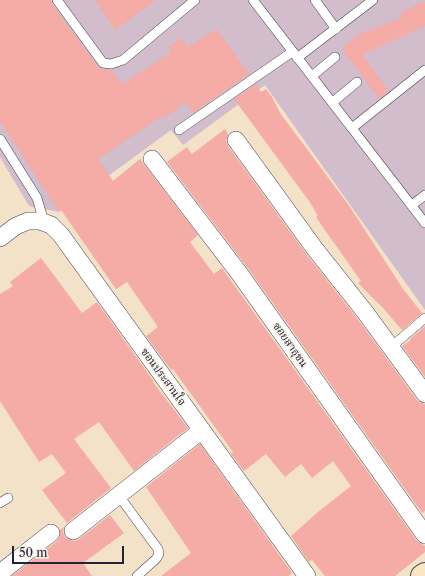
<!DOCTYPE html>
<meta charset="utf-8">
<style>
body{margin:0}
#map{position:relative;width:425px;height:576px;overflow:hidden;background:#f3e1c8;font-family:"Libre Caslon Text",serif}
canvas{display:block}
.scale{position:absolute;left:12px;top:546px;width:112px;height:18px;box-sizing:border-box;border:2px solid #22223b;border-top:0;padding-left:5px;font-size:12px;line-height:14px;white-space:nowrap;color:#22223b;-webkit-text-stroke:3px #f7f3e8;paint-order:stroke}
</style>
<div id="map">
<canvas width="425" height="576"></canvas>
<div class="scale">50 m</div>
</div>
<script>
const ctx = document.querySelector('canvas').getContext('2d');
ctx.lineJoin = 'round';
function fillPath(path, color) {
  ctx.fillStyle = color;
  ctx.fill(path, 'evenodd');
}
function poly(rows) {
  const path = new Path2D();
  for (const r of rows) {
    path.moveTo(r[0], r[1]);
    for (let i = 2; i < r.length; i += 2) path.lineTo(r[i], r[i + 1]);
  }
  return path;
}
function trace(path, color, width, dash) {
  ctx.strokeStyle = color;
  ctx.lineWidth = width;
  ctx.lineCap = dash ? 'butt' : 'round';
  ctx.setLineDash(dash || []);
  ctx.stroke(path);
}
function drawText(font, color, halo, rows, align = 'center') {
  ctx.font = font + ' "Libre Caslon Text","Noto Serif Thai",serif';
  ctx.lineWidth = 4;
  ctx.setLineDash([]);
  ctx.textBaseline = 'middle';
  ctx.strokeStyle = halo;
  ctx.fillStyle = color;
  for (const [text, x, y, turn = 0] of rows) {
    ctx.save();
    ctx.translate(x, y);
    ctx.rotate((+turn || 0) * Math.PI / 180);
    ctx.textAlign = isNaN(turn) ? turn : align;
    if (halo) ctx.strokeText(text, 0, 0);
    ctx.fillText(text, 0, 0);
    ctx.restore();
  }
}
fillPath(poly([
 [0,0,425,0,425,310,265,85,183,145,171,130,59,212,29,206,0,157]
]), '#d1bdcc');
fillPath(poly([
 [0,0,51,0,52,4,98,67,102,69,112,70,122,84,171,52,168,47,181,38,188,47,217,29,249,74,193,113,186,102,163,119,162,116,98,159,113,181,140,159,198,235,190,242,214,274,222,268,417,541,425,546,425,552,395,576,325,576,312,560,309,562,291,536,318,512,351,486,333,461,312,478,301,464,285,477,266,454,244,471,231,454,233,452,173,369,171,370,146,336,158,327,127,282,116,289,61,210,59,212,0,121],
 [95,0,156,0,115,30],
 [425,1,425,26,362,55,389,91,379,99,342,49,358,35,402,17,400,13],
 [256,84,261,92,266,89,272,97,280,113,350,207,403,289,422,313,402,330,384,309,358,283,361,281,322,226,316,217,318,216,309,201,234,99],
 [225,129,228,134,226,141,228,146,307,255,357,318,417,400,421,403,425,404,425,511,422,513,247,267,167,162,187,147,192,154],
 [41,258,82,313,97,302,154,382,153,382,188,428,134,471,99,422,74,439,111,488,67,523,42,490,66,473,52,454,39,462,0,401,0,294,13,286,10,282],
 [425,326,425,377,402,346,411,340,410,339],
 [200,444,292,573,288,576,161,576,191,553,146,487],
 [110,515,124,533,83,563,92,576,12,576,57,541,60,536,60,530,64,527,63,533,65,537,70,540,75,541,79,539]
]), '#f5aba6');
const lane = poly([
 [57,0,103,63,111,64,123,60,195,0],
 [253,0,425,223],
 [315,0,336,29],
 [297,58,373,0],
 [312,76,335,57],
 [333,102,357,82],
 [352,128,425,70],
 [179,130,292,52],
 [0,139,37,198,44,222],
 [412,205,425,195],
 [390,348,425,318],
 [119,496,158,549,159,554,156,559,137,576],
 [0,503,8,498]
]);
const street = poly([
 [236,140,315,249,365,312,425,394],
 [152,159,239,273,425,535],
 [0,238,16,226,28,221,40,221,51,225,61,235,307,576],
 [73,531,202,430],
 [0,573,51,533]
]);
const secondary = poly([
 [422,576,425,574]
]);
trace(lane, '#413f50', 10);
trace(street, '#413f50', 18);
trace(secondary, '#413f50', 24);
trace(lane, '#fff', 9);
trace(street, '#fff', 17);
trace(secondary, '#fbe6c4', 22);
drawText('11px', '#22223b', '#f7f3e8', [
 ["ซอยสาธุชน",290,345,55],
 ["ซอนประสานใจ",163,377,54]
]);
</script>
